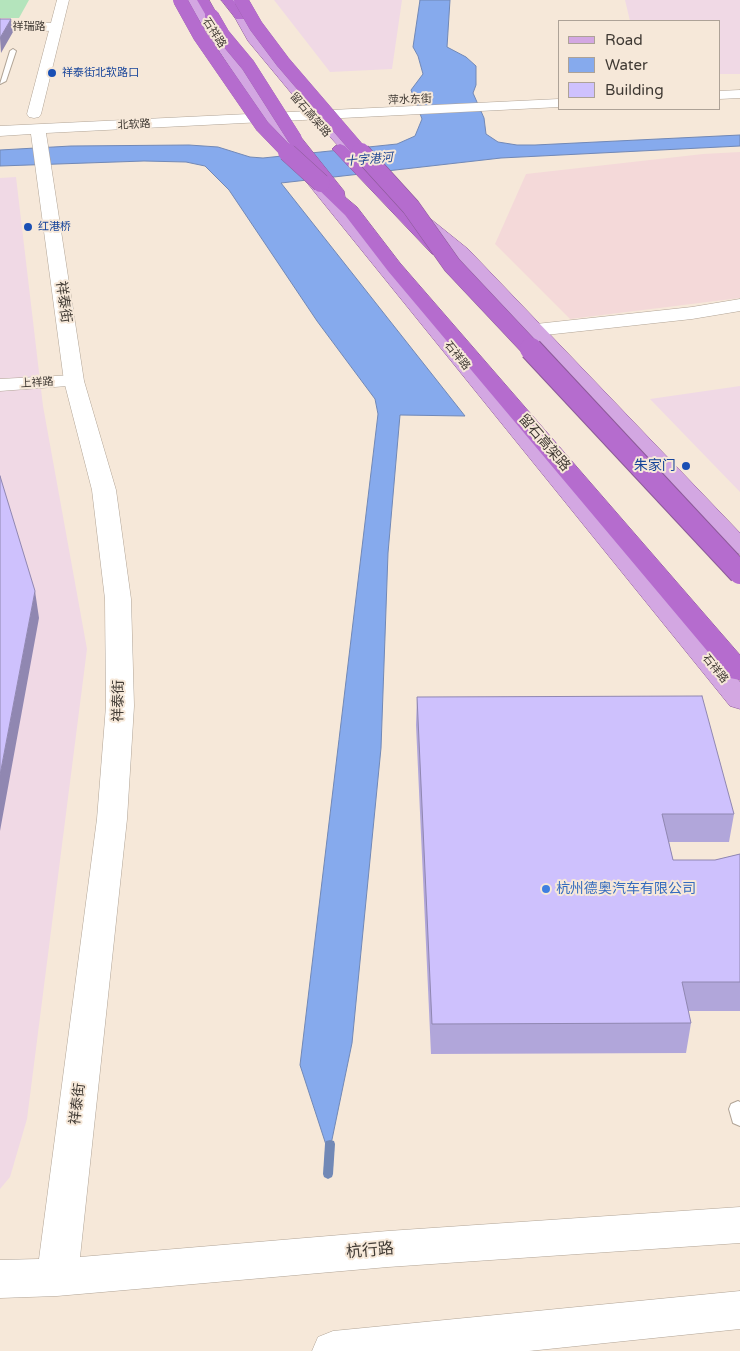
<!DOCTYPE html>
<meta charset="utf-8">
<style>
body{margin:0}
#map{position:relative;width:740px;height:1351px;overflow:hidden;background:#f6e8d9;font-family:"Varela Round",sans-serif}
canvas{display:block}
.legend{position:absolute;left:558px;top:20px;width:162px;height:90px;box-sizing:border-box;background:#f6e8d9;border:1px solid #ada297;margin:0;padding:6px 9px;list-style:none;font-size:15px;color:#403a34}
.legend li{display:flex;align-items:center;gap:10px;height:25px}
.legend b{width:25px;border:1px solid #ada297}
</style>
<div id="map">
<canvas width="740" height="1351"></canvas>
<ul class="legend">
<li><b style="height:6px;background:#d3a7e2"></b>Road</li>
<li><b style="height:14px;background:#86aaed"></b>Water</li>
<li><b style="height:14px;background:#cec1fd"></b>Building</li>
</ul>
</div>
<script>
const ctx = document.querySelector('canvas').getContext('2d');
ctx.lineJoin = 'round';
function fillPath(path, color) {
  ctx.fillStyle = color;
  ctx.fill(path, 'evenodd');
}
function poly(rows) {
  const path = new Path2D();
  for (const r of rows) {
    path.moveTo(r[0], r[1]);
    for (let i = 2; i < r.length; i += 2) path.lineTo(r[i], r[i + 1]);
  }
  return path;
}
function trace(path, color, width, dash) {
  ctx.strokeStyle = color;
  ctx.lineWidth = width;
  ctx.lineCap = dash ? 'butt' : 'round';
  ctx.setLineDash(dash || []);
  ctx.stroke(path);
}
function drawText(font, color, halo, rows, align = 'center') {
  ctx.font = font + ' "Varela Round","Noto Sans SC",sans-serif';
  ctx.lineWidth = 4;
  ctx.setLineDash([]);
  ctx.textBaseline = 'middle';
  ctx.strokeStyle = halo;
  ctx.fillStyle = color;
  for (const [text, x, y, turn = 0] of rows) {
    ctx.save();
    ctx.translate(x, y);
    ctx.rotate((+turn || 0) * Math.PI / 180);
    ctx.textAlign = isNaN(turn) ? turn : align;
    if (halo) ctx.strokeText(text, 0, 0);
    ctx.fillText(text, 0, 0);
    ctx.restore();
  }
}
fillPath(poly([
 [274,0,402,0,392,69,330,72],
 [625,0,740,0,740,74,719,74,719,21,630,21],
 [16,177,43,406,87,649,27,1119,10,1177,0,1189,0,178],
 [740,386,740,492,650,399]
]), '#f0d9e5');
fillPath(poly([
 [740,152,740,298,570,319,495,244,526,174,703,154]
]), '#f4d9d9');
fillPath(poly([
 [0,0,29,0,19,18,0,18]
]), '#b4e4bc');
const water = poly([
 [420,0,450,0,447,47,466,57,476,66,476,85,473,93,484,118,486,134,498,142,517,145,535,145,740,135,740,146,501,158,281,183,465,416,400,415,388,553,381,748,352,1043,329,1154,300,1065,378,414,375,399,317,321,229,190,205,166,186,162,144,161,0,166,0,150,71,146,189,145,218,147,250,157,263,158,397,144,415,136,422,119,411,90,423,74,418,56,413,47,420,0]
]);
fillPath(water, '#86aaed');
trace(water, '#7188b6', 1);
fillPath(poly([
 [330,1140,334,1141,335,1144,333,1174,332,1177,328,1179,324,1177,323,1174,325,1144,326,1141,330,1140]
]), '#7188b6');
const lane = poly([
 [13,49,16,51,6,81,0,84,10,51,13,49],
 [738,1101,740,1102,740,1126,733,1123,729,1109,731,1104,738,1101]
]);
const street = poly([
 [0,22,57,23,63,27,57,31,0,30,0,22],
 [740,299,740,311,692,319,536,336,529,334,526,330,529,326,536,324,692,307,740,299],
 [74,375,81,377,84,381,81,385,0,391,0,379,74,375]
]);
const secondary = poly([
 [57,0,69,0,41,114,39,117,34,118,29,117,27,114,57,0],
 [740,90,740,98,719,99,719,91,740,90],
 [559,99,559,107,46,133,84,381,116,490,131,599,134,706,127,819,80,1257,388,1231,740,1207,740,1243,388,1267,57,1296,0,1298,0,1260,39,1259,97,819,106,706,105,599,92,490,64,381,31,134,0,136,0,126,559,99],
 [740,1291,740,1329,529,1351,312,1351,318,1337,333,1331,740,1291]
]);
const primary = poly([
 [186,0,198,0,269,106,295,148,740,682,740,709,730,706,283,153,255,106,186,0],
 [225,0,237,0,259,36,312,100,364,155,366,158,364,161,352,161,302,106,248,41,225,0],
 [416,211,422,212,468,249,740,533,740,554,731,552,456,257,410,220,407,216,410,212,416,211]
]);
const highway = poly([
 [197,0,209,0,218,16,216,19,208,19,197,0],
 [221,0,233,0,246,16,244,19,236,19,221,0],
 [295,134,300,136,344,191,345,197,357,207,400,263,740,655,740,680,730,678,388,271,345,215,315,186,313,183,317,179,287,139,290,136,295,134],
 [340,144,345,146,444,246,447,250,444,254,438,255,432,254,335,152,332,149,335,146,340,144]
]);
trace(lane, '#b1a496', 2);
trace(street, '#b1a496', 1);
trace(secondary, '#b1a496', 1);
trace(primary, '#8c5a98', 1);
trace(highway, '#8c5a98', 1);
fillPath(lane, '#fff');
fillPath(street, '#fff');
fillPath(secondary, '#fff');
fillPath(primary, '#d3a7e2');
fillPath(highway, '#b56cce');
const highwayBridgeFar2 = poly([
 [180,0,200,36,262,126,289,154],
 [241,0,256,26,283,62,362,154],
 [212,16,223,35,248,65,295,139]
]);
const highwayBridgeFar1 = poly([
 [287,152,321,183],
 [361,152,411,207,452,265,532,350]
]);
const highwayBridge = poly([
 [531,349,740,573]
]);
trace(highwayBridgeFar2, '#8c5a98', 14, []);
trace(highwayBridgeFar1, '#8c5a98', 19, []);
trace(highwayBridge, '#8c5a98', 24, []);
trace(highwayBridgeFar2, '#b56cce', 14);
trace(highwayBridgeFar1, '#b56cce', 18);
trace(highwayBridge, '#b56cce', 22);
fillPath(poly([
 [417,697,734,814,729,842,669,842,673,860,715,860,740,854,740,1011,688,1011,691,1023,686,1053,431,1054,416,725]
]), '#b1a6da');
fillPath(poly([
 [11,19,13,32,1,53,0,38],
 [35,591,39,618,0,831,0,775]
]), '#9087b1');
const building = poly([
 [0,19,11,19,0,38,0,19],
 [0,476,35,591,0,775,0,476],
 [702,696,734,814,662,814,673,860,715,860,740,854,740,982,682,982,691,1023,432,1024,417,697,702,696]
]);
fillPath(building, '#cec1fd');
trace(building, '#9087b1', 1);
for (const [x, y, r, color] of [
 [52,73,5,"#1a4fb4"],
 [28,227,5,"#1a4fb4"],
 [686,466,5,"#1a4fb4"],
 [546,889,5,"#3f7fe0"]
]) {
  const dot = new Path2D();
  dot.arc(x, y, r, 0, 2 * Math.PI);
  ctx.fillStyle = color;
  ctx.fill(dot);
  trace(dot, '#f6e8d9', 2);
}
drawText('11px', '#403a34', '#f6e8d9', [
 ["祥瑞路",29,27],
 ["石祥路",214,33,57],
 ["萍水东街",410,100,-2],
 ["留石高架路",310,115,49],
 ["北软路",134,125,-3],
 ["石祥路",457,356,51],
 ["上祥路",37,383,-4],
 ["石祥路",715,669,51]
]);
drawText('11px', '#164399', '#f6e8d9', [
 ["祥泰街北软路口",62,73],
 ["红港桥",38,227]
], 'left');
drawText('italic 12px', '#1e4592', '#f6e8d9', [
 ["十字港河",369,160,-5]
]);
drawText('14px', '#403a34', '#f6e8d9', [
 ["祥泰街",63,302,82],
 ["留石高架路",544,443,49],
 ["祥泰街",119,701,-89],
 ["祥泰街",78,1104,-83]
]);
drawText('14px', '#164399', '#f6e8d9', [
 ["朱家门",676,466]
], 'right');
drawText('14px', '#366cbe', '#f6e8d9', [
 ["杭州德奥汽车有限公司",556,889]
], 'left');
drawText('16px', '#403a34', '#f6e8d9', [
 ["杭行路",370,1251,-5]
]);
</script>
